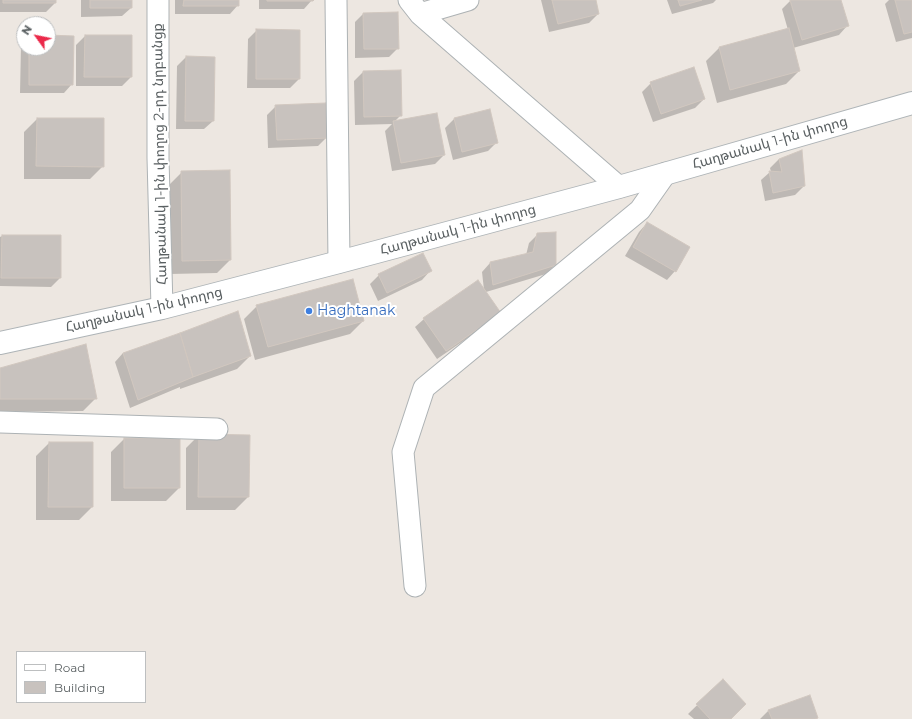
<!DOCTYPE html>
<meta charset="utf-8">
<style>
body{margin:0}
#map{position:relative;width:912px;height:719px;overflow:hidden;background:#ede7e1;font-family:Montserrat,sans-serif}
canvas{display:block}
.legend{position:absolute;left:16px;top:651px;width:130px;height:52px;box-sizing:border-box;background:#fff;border:1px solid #bdbfc0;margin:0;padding:5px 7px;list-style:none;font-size:12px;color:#5a6062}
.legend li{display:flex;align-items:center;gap:8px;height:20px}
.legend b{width:20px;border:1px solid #bdbfc0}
.north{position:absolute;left:16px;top:16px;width:40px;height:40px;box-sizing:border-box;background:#fff;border:1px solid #bdbfc0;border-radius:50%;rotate:303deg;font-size:11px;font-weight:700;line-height:16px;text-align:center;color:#5a6062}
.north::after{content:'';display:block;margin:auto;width:14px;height:18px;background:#eb294a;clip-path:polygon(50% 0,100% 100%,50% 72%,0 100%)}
</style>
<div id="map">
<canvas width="912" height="719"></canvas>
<ul class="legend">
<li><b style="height:5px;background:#fff"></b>Road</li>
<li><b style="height:11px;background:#c8c2be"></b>Building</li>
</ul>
<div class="north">N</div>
</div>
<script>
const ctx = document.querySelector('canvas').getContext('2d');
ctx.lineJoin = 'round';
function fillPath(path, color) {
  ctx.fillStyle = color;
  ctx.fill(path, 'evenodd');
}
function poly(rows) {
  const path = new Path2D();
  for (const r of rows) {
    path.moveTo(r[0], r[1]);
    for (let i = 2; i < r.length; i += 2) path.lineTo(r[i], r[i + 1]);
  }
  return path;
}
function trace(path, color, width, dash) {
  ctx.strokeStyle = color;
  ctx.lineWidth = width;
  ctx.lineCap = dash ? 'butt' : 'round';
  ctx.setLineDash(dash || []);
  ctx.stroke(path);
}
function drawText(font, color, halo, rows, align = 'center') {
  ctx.font = font + ' Montserrat,"Noto Sans Armenian",sans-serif';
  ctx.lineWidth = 4;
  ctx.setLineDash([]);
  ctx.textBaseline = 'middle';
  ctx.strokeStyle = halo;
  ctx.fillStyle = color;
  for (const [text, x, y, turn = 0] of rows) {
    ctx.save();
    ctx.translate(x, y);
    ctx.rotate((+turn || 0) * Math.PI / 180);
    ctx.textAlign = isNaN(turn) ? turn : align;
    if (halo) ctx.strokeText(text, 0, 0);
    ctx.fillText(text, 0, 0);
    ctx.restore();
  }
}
fillPath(poly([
 [0,0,55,0,55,3,46,12,0,12],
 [81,0,131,0,131,8,122,16,81,17],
 [175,0,238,0,238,5,230,14,175,14],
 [259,0,312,0,304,9,259,9],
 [541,0,595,0,598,14,589,23,549,32],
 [667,0,716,0,713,3,672,14],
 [791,0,840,0,847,26,839,35,793,48,799,71,786,84,717,103,706,61,719,48,788,30,782,9],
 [889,0,912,0,912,38,896,42,885,4],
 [363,14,398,48,389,57,355,58,355,22],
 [257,30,299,31,299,79,290,88,247,88,248,39],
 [48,36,72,84,64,93,20,93,21,45,24,42,24,48,48,48],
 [85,36,131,77,122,86,76,86,76,45],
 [186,57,213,121,204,129,176,129,177,66],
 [363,72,401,115,394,122,444,155,435,164,392,171,385,131,392,124,355,125,354,81],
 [651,83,704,99,695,108,653,122,642,92],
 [276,106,327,137,318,146,268,148,267,115],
 [490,110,497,142,488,151,453,160,445,128,454,119],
 [37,119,103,166,90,179,24,179,24,132],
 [779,159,804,186,795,195,765,201,761,180,770,172,771,172,770,168],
 [229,171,230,260,217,273,170,274,169,185,182,172],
 [647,223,675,271,667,280,625,256,639,232],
 [538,234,555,265,546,274,486,292,491,322,437,359,415,327,424,319,484,290,482,272,490,263,526,255,529,243],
 [2,236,60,236,60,278,51,287,0,286,0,237],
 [430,271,422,280,378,301,370,284,379,275],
 [257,306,363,321,350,334,255,360,244,319],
 [123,353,250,356,237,369,180,389,180,387,130,408,115,362],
 [0,369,96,398,83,411,0,412],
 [199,435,248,497,235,510,186,510,186,448],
 [124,439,179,488,166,501,111,501,111,452],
 [49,443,92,507,79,520,36,520,36,456],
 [723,680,730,719,694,719,688,714],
 [769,710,817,718,815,719,760,719]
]), '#0003');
const building = poly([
 [3,0,56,0,56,3,3,3,3,0],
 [90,0,132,0,132,8,90,8,90,0],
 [184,0,239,0,239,6,183,6,184,0],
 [267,0,314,0,313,1,267,1,267,0],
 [552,0,596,0,599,14,558,24,552,0],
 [678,0,702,0,680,6,678,0],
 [790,0,841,0,849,26,802,40,790,0],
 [895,0,912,0,912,32,904,34,895,0],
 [398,12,399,49,364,49,363,13,398,12],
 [789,28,800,71,730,90,719,47,789,28],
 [256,29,300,30,300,79,256,79,256,29],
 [48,35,74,36,73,85,29,85,29,48,48,48,48,35],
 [85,35,132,35,132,77,84,77,85,35],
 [186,56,215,57,214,121,185,121,186,56],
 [694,67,705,99,661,114,650,82,694,67],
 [401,70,402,116,364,117,363,71,401,70],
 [326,103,328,138,277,140,275,105,326,103],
 [490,109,498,143,462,152,454,118,490,109],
 [437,113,445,155,401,163,393,121,437,113],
 [37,118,104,118,104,167,36,166,37,118],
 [802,150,805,186,773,193,769,171,782,172,779,159,802,150],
 [230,170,231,260,182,261,181,171,230,170],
 [647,222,690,247,676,272,633,247,647,222],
 [556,232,556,265,493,285,490,262,533,252,537,233,556,232],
 [2,235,61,235,61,278,1,278,2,235],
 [423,253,432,271,387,293,378,274,423,253],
 [353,279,364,321,268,347,256,305,353,279],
 [478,280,501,313,446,351,423,318,478,280],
 [238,311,251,356,193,377,180,333,238,311],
 [180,333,193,377,138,400,123,353,180,333],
 [86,344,97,399,0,399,0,368,86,344],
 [199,434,250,435,249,497,198,497,199,434],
 [124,438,180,438,180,488,124,488,124,438],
 [49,442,93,442,93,507,48,507,49,442],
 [723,679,746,704,731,719,710,719,696,704,723,679],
 [810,695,818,718,815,719,772,719,768,710,810,695]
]);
fillPath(building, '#c8c2be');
trace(building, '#d1c7bf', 1);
const minor = poly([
 [158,0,158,158,162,308],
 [336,0,339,262],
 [409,0,420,14,506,89,619,187],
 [420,14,468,0],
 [0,422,217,429],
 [415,586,403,452,424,388,640,210,666,173]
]);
const secondary = poly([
 [0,343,162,308,339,262,619,187,912,103]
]);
trace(minor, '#adb2b4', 23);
trace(secondary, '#aeb4b7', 24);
trace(minor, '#fff', 21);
trace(secondary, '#fff', 22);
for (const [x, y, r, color] of [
 [309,311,4,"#3f7fe0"]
]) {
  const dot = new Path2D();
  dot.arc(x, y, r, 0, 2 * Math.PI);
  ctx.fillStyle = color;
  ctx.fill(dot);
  trace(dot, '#fff', 1.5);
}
drawText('14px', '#5a6062', '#fff', [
 ["Հաղթանակ 1-ին փողոց",770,143,-16],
 ["Հաղթանակ 1-ին փողոց 2-րդ նրբանցք",160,154,-91],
 ["Հաղթանակ 1-ին փողոց",458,230,-15],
 ["Հաղթանակ 1-ին փողոց",144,310,-13]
]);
drawText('14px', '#366cbe', '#fff', [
 ["Haghtanak",317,311]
], 'left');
</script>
